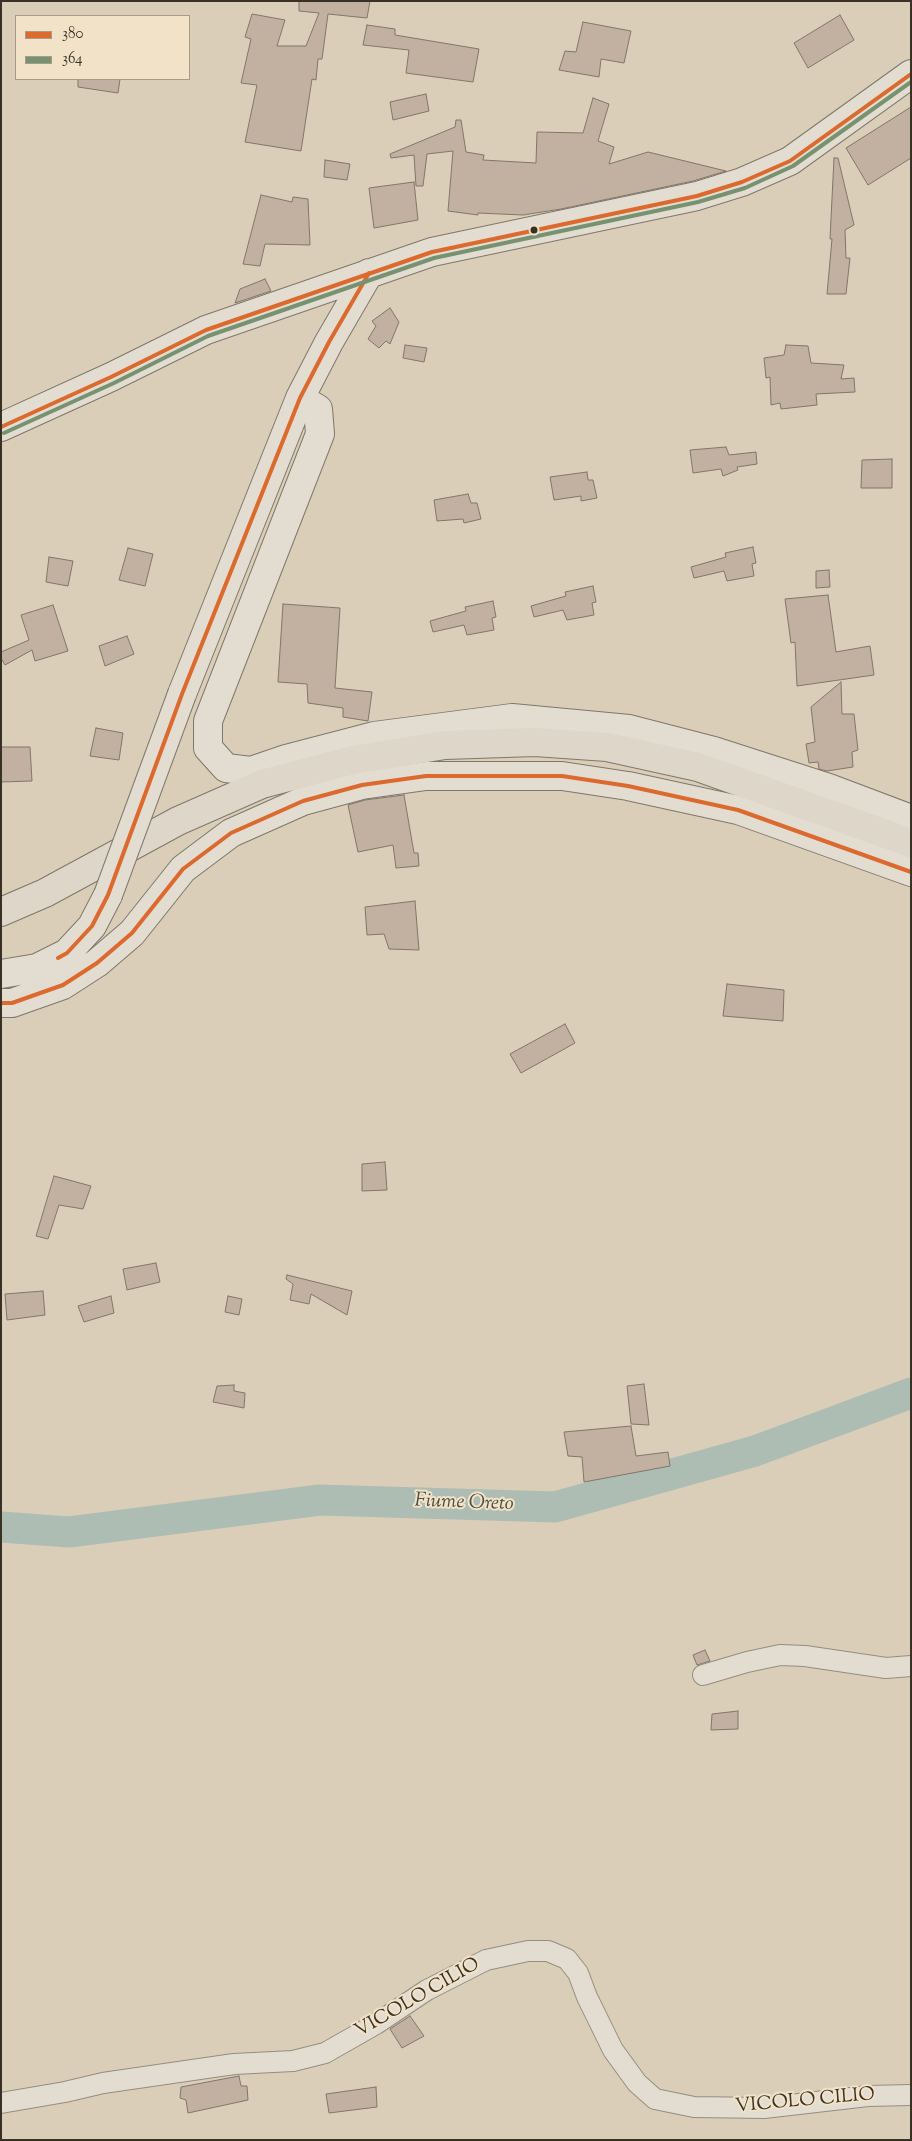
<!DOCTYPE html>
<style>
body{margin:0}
#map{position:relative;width:912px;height:2141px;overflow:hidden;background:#dbceb8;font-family:"Sorts Mill Goudy",serif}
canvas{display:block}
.frame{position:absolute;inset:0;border:2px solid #393126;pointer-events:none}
.legend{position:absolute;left:15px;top:15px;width:175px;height:65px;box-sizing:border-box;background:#f1e2c8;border:1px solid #a79b87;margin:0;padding:6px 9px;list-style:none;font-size:15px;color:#393126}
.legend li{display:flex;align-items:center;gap:10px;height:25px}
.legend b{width:25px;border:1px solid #a79b87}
</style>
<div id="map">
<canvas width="912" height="2141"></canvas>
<div class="frame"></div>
<ul class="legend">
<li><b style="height:6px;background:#dc6a2e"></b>380</li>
<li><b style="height:6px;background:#779270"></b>364</li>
</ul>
</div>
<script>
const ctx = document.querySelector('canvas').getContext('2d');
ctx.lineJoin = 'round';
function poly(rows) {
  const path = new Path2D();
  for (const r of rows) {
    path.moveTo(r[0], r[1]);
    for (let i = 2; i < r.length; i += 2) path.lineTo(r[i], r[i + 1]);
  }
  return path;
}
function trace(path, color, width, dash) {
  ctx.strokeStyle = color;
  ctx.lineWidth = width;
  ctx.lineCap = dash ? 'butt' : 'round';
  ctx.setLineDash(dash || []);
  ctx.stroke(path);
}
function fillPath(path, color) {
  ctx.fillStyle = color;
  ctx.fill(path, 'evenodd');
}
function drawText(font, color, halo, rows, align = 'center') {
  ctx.font = font + ' "Sorts Mill Goudy",serif';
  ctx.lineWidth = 4;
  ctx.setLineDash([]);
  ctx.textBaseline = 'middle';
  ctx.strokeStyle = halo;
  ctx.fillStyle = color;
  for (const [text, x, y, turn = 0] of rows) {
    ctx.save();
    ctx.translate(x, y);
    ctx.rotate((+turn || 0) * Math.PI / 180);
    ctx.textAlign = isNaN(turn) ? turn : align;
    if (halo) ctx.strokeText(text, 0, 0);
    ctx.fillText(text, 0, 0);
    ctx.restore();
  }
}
trace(poly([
 [1,1527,69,1532,320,1500,555,1507,755,1451,911,1393]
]), '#adbdb3', 31);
const building = poly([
 [299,1,370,1,367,18,328,14,322,59,318,59,316,80,312,79,301,151,245,142,257,85,241,83,251,39,245,37,252,14,285,20,277,46,306,46,319,13,299,11,299,1],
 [840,15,854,40,808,68,794,43,840,15],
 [583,22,631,31,624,63,601,59,599,77,559,70,565,51,576,52,583,22],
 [367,25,395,29,395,35,479,49,473,82,406,73,409,50,363,45,367,25],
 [78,79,120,79,118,93,78,87,78,79],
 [426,94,429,111,393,120,390,102,426,94],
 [593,98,609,104,598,141,614,147,609,164,648,152,726,171,693,181,561,209,523,215,478,213,478,215,448,211,453,151,427,154,423,186,416,186,414,155,391,158,390,154,455,127,456,120,461,120,466,152,484,155,483,160,536,163,537,132,583,133,593,98],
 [911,107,911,158,868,185,846,148,911,107],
 [834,158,838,158,854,225,845,230,846,258,850,258,846,294,827,294,832,239,830,239,834,158],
 [325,160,350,164,347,180,324,177,325,160],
 [414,182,418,220,374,228,369,188,414,182],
 [261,195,292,202,293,197,308,199,310,245,265,244,260,266,243,264,261,195],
 [265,279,271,291,235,303,240,289,265,279],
 [390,308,399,322,390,344,386,341,379,348,368,339,376,326,372,321,390,308],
 [405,345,427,348,424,362,403,358,405,345],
 [786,345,808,346,811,363,844,365,841,379,854,378,855,392,816,394,817,405,781,409,780,403,771,405,770,377,766,378,764,358,784,355,786,345],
 [726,447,729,455,756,452,757,464,737,467,738,470,723,476,721,469,693,473,690,450,726,447],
 [892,459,892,488,861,488,862,460,892,459],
 [587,472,588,480,593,480,597,498,581,501,581,496,554,500,550,477,587,472],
 [468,494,471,503,477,503,481,519,464,523,463,519,437,521,434,500,468,494],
 [753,547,756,563,752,564,754,576,727,581,724,571,694,578,691,567,726,557,725,553,753,547],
 [128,548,153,554,145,586,119,580,128,548],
 [49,557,73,561,68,586,46,582,49,557],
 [829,570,830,587,816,588,816,571,829,570],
 [593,586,596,602,592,603,594,615,567,620,563,610,534,617,531,606,566,596,565,592,593,586],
 [828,595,836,652,870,646,874,675,797,686,795,642,791,643,785,599,828,595],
 [493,601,496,617,492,618,494,630,467,635,464,625,433,632,430,621,466,611,465,607,493,601],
 [283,604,340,608,335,688,372,692,368,721,343,717,343,708,308,703,307,684,278,682,283,604],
 [53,605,68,651,35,661,32,650,5,665,1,658,1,652,29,640,21,615,53,605],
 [127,636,134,654,105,666,99,646,127,636],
 [841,682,842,714,854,714,858,750,852,752,853,767,827,771,819,769,818,762,809,763,806,744,815,742,811,707,841,682],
 [96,728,123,733,119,760,90,756,96,728],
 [1,747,30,747,32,781,1,782,1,747],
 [404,795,414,853,418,853,419,866,396,868,393,845,358,852,348,805,365,800,404,795],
 [415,901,419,950,389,949,384,934,367,935,365,907,415,901],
 [727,984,784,990,783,1021,723,1016,727,984],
 [565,1024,575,1043,521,1073,510,1054,565,1024],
 [385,1162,387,1190,362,1191,362,1164,385,1162],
 [54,1176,91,1186,83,1209,59,1205,48,1239,36,1236,54,1176],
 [156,1263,160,1282,127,1290,123,1269,156,1263],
 [287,1275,352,1291,347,1315,311,1294,309,1304,290,1300,293,1284,286,1279,287,1275],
 [43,1291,45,1315,7,1320,5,1294,43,1291],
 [111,1296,114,1313,84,1322,78,1306,111,1296],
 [228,1296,242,1299,239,1315,225,1312,228,1296],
 [644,1384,649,1425,631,1424,627,1386,644,1384],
 [234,1385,234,1391,245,1393,244,1408,213,1402,217,1386,234,1385],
 [631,1426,636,1456,668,1452,670,1466,584,1482,582,1457,568,1456,564,1432,631,1426],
 [705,1650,710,1661,697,1665,693,1655,705,1650],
 [738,1711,738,1729,711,1730,712,1714,738,1711],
 [410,2016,424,2036,402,2048,390,2029,410,2016],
 [239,2076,241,2086,247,2086,248,2100,188,2113,186,2100,180,2098,181,2087,239,2076],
 [376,2087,377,2107,329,2113,326,2094,376,2087]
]);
fillPath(building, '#c2b0a0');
trace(building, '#7f776b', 1);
const street = poly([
 [703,1675,747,1662,780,1655,805,1656,886,1668,911,1666],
 [1,2103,65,2092,103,2083,234,2064,293,2061,325,2053,376,2024,427,1990,486,1960,528,1951,548,1951,567,1959,578,1973,587,1997,613,2050,637,2083,655,2099,694,2107,764,2108,868,2096,911,2095]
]);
const secondary = poly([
 [300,398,318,409,320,434,208,721,208,748,226,768,251,771,286,759,374,736,512,718,629,729,714,751,829,788,911,819],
 [1,427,111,377,206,330,432,252,697,196,742,182,790,161,911,74],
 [182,694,300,398,329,342,369,273],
 [1,974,37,968,67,953,92,926,108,895],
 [1,1003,12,1003,63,985,97,963,132,933,183,869,231,833,303,801,362,785,426,776,562,776,628,786,738,810,911,872]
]);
const primary = poly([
 [1,912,45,893,178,821,262,784,353,760,445,745,535,742,607,747,698,767,911,843]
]);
trace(street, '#958d7f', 22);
trace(secondary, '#7f776b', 30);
trace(primary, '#7f776b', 30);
trace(street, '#e3dcd1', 20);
trace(secondary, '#e3dcd1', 28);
trace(primary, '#ded6c9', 28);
const secondaryBridge = poly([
 [108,895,182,694]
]);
trace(secondaryBridge, '#7f776b', 30, []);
trace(secondaryBridge, '#e3dcd1', 28);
trace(poly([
 [1,427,111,377,206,330,432,252,697,196,742,182,790,161,911,74],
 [58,958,67,953,92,926,108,895,182,694,300,398,329,342,369,273],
 [1,1003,12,1003,63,985,97,963,132,933,183,869,231,833,303,801,362,785,426,776,562,776,628,786,738,810,911,872]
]), '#dc6a2e', 4);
trace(poly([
 [4,433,114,383,208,336,434,258,698,202,745,188,793,166,911,82]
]), '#779270', 4);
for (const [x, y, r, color] of [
 [534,230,4.5,"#393126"]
]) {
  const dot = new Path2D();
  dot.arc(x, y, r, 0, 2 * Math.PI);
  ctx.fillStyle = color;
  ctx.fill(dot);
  trace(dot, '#f1e2c8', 2);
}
drawText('19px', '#393126', '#f1e2c8', [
 ["VICOLO CILIO",418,1999,-30],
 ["VICOLO CILIO",805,2102,-5]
]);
drawText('italic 20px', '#4c4c42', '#f1e2c8', [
 ["Fiume Oreto",464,1504,2]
]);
</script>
